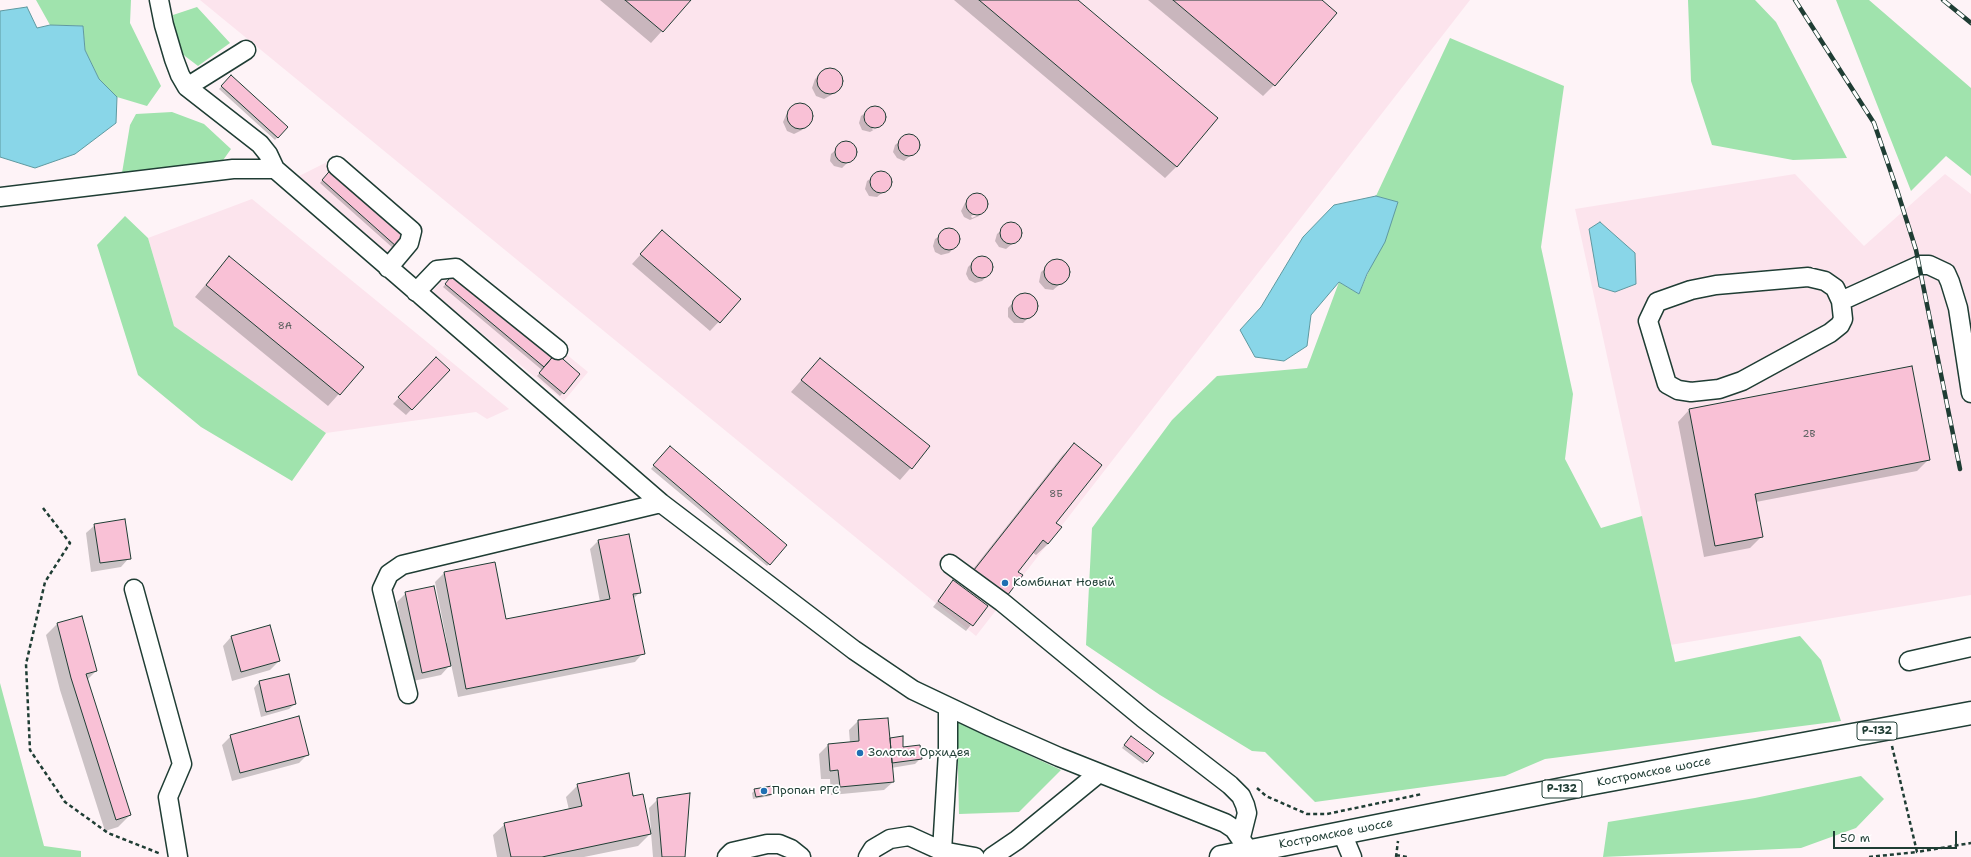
<!DOCTYPE html>
<meta charset="utf-8">
<style>
body{margin:0}
#map{position:relative;width:1971px;height:857px;overflow:hidden;background:#fef3f7;font-family:"Shantell Sans",sans-serif}
canvas{display:block}
.scale{position:absolute;left:1833px;top:831px;width:124px;height:18px;box-sizing:border-box;border:2px solid #1f3d34;border-top:0;padding-left:5px;font-size:12px;line-height:14px;white-space:nowrap;color:#1f3d34;-webkit-text-stroke:3px #fff;paint-order:stroke}
</style>
<div id="map">
<canvas width="1971" height="857"></canvas>
<div class="scale">50 m</div>
</div>
<script>
const ctx = document.querySelector('canvas').getContext('2d');
ctx.lineJoin = 'round';
function fillPath(path, color) {
  ctx.fillStyle = color;
  ctx.fill(path, 'evenodd');
}
function poly(rows) {
  const path = new Path2D();
  for (const r of rows) {
    if (r.length === 3) {
      path.moveTo(r[0] + r[2], r[1]);
      path.arc(r[0], r[1], r[2], 0, 2 * Math.PI);
      continue;
    }
    path.moveTo(r[0], r[1]);
    for (let i = 2; i < r.length; i += 2) path.lineTo(r[i], r[i + 1]);
  }
  return path;
}
function trace(path, color, width, dash) {
  ctx.strokeStyle = color;
  ctx.lineWidth = width;
  ctx.lineCap = dash ? 'butt' : 'round';
  ctx.setLineDash(dash || []);
  ctx.stroke(path);
}
function drawText(font, color, halo, rows, align = 'center') {
  ctx.font = font + ' "Shantell Sans",sans-serif';
  ctx.lineWidth = 3.5;
  ctx.setLineDash([]);
  ctx.textBaseline = 'middle';
  ctx.strokeStyle = halo;
  ctx.fillStyle = color;
  for (const [text, x, y, turn = 0] of rows) {
    ctx.save();
    ctx.translate(x, y);
    ctx.rotate((+turn || 0) * Math.PI / 180);
    ctx.textAlign = isNaN(turn) ? turn : align;
    if (halo) ctx.strokeText(text, 0, 0);
    ctx.fillText(text, 0, 0);
    ctx.restore();
  }
}
fillPath(poly([
 [200,0,1470,0,976,636],
 [339,156,423,231,401,266,299,176],
 [1795,174,1864,246,1945,174,1971,194,1971,595,1670,645,1575,209],
 [252,199,509,409,487,419,476,412,326,433,174,326,148,238],
 [455,263,588,372,564,401,432,292]
]), '#fce4ed');
fillPath(poly([
 [36,0,131,0,130,23,161,86,147,106,117,97,99,79,85,50,83,26,50,25],
 [1688,0,1755,0,1776,22,1847,158,1793,160,1712,145,1691,81],
 [1836,0,1869,0,1971,88,1971,176,1946,156,1911,191],
 [197,7,230,43,198,66,177,50,173,15],
 [1450,38,1564,86,1541,247,1573,394,1565,459,1601,528,1642,516,1675,662,1800,636,1821,660,1841,721,1545,759,1505,776,1315,802,1265,752,1252,751,1160,695,1086,645,1092,528,1172,420,1217,376,1307,368,1339,282,1359,294,1398,203,1376,196],
 [172,112,204,124,231,149,221,163,122,173,130,125,136,114],
 [125,216,148,238,174,326,326,433,292,481,201,427,138,375,97,245],
 [0,683,44,846,81,851,81,857,0,857],
 [957,722,1061,770,1019,812,959,814],
 [1861,776,1884,799,1856,828,1801,848,1603,857,1608,822,1755,798]
]), '#a0e3ad');
const water = poly([
 [27,7,37,28,50,25,83,26,85,50,99,79,117,97,116,123,75,154,35,168,0,157,0,11,27,7],
 [1376,196,1398,202,1385,242,1367,274,1359,294,1339,282,1311,315,1307,346,1284,361,1255,357,1240,330,1261,307,1303,237,1334,205,1376,196],
 [1600,222,1635,253,1636,284,1615,292,1599,287,1589,229,1600,222]
]);
fillPath(water, '#89d6e8');
trace(water, '#5f99a0', 1);
fillPath(poly([
 [600,0,690,0,651,43],
 [954,0,1077,0,1177,166,1165,178],
 [1148,0,1320,0,1274,85,1263,96],
 [829,69,838,72,842,81,839,88,833,94,824,99,816,96,812,88,815,79,821,73],
 [231,76,287,127,275,140,219,89],
 [800,104,808,107,812,115,808,124,802,130,794,134,787,131,783,122,787,113,793,107],
 [873,107,880,108,884,115,882,123,879,126,879,125,872,129,873,130,877,128,870,132,862,130,859,123,861,116],
 [908,135,916,138,919,144,916,151,904,161,897,158,893,152,895,145],
 [844,143,851,144,855,149,855,155,842,168,834,166,830,161,831,154],
 [333,168,407,234,394,249,320,183],
 [880,172,887,174,890,180,889,187,877,197,869,196,865,189,867,181],
 [976,194,983,197,987,204,982,213,982,211,971,216,972,218,981,214,979,216,970,220,964,217,961,211,965,203,971,197],
 [1010,223,1017,226,1021,233,1018,239,1006,249,999,247,995,241,997,234],
 [948,230,955,232,958,239,955,247,949,253,941,255,935,252,933,246,935,239],
 [662,231,740,299,710,331,632,264],
 [229,257,363,367,328,406,195,297],
 [981,258,988,260,992,267,988,275,982,281,975,283,969,280,966,274,968,267,974,261],
 [1054,261,1063,263,1068,270,1066,279,1053,290,1045,289,1039,282,1041,272],
 [454,274,579,374,560,396,537,376,542,370,443,287],
 [1020,295,1029,295,1035,301,1036,310,1023,323,1014,323,1008,317,1008,308],
 [820,359,929,447,900,480,791,392],
 [431,364,449,370,406,415,393,404],
 [1689,410,1929,459,1917,471,1756,502,1762,536,1750,548,1704,557,1678,422],
 [1074,444,1055,523,1048,544,1036,555,1032,552,1017,572,963,582,1062,456],
 [667,449,769,564,767,566,651,469],
 [95,525,129,558,121,567,91,572,86,533],
 [599,540,640,592,633,599,643,653,635,662,458,697,451,664,441,675,413,681,397,602,406,593,445,643,447,643,435,582,444,573,494,563,505,620,600,602,590,549],
 [953,582,986,606,966,631,933,607],
 [57,624,96,671,87,680,130,815,118,827,105,831,60,690,46,635],
 [231,637,279,661,270,670,232,681,223,646],
 [259,682,295,704,289,709,261,717,254,688],
 [858,721,921,758,915,764,891,768,893,782,884,790,831,795,830,779,821,779,819,754,828,745,850,743,849,730],
 [231,736,308,754,299,763,232,781,222,745],
 [1128,739,1153,753,1143,764,1122,748],
 [578,785,633,797,649,830,651,830,649,808,658,799,684,857,653,857,651,833,638,846,584,857,497,857,493,835,505,824,569,810,566,797],
 [755,790,772,794,770,796,753,799,752,793]
]), '#0003');
const building = poly([
 [625,0,691,0,663,32,625,0],
 [979,0,1078,0,1218,118,1177,167,979,0],
 [1173,0,1322,0,1337,13,1275,86,1173,0],
 [830,81,13],
 [231,75,288,127,278,138,221,86,231,75],
 [800,116,13],
 [875,117,11],
 [909,145,11],
 [846,152,11],
 [333,167,409,234,397,247,322,180,333,167],
 [881,182,11],
 [977,204,11],
 [1011,233,11],
 [949,239,11],
 [662,230,741,299,720,323,640,254,662,230],
 [229,256,364,367,340,395,206,285,229,256],
 [982,267,11],
 [1057,272,13],
 [456,270,556,353,544,367,445,284,456,270],
 [1025,306,13],
 [556,353,580,374,564,394,539,373,556,353],
 [436,357,450,370,412,410,398,397,436,357],
 [820,358,930,446,912,469,801,380,820,358],
 [1912,366,1930,460,1755,494,1763,537,1715,546,1689,409,1912,366],
 [1074,443,1102,465,1056,523,1062,527,1048,544,1043,540,1018,572,1023,575,1007,596,974,570,1074,443],
 [670,446,787,545,770,565,653,465,670,446],
 [125,519,131,559,100,563,94,524,125,519],
 [629,534,641,593,633,594,645,654,466,689,444,572,495,562,506,619,610,599,598,540,629,534],
 [953,580,988,606,973,626,938,601,953,580],
 [434,586,451,666,422,673,405,592,434,586],
 [82,616,97,671,86,674,131,815,116,820,71,678,57,623,82,616],
 [270,625,280,661,241,672,231,636,270,625],
 [289,674,296,704,266,712,259,681,289,674],
 [299,716,309,755,240,773,230,735,299,716],
 [888,718,894,782,840,787,838,770,830,771,828,744,859,741,858,720,888,718],
 [903,736,903,747,920,745,922,759,892,763,890,738,903,736],
 [1131,736,1154,753,1147,762,1124,745,1131,736],
 [629,773,633,796,643,794,651,834,542,857,511,857,504,823,582,806,577,784,629,773],
 [772,786,773,794,756,797,754,789,772,786],
 [690,793,685,857,662,857,657,798,690,793]
]);
fillPath(building, '#f9c1d6');
trace(building, '#1f3d34', 1);
const minor = poly([
 [159,0,164,25,174,59,180,75,187,87,260,144,268,154,275,169],
 [187,87,246,50],
 [337,166,412,231,409,243,388,268],
 [0,197,233,169,275,169,661,503,854,650,913,690,991,727,1059,757,1225,823,1234,829,1249,851],
 [1808,277,1825,281,1835,288,1841,301,1843,319,1840,325,1830,333,1742,381,1719,389,1691,392,1678,390,1667,384,1648,321,1657,302,1691,290,1716,285,1808,277],
 [416,292,437,270,456,268,558,350],
 [1841,301,1920,265,1929,265,1946,273,1950,282,1958,308,1971,393],
 [950,564,1002,602,1143,718,1230,785,1241,796,1245,805,1247,813,1241,837],
 [134,589,182,764,168,797,178,857],
 [1909,661,1971,647],
 [408,694,382,589,389,574,402,565,661,503],
 [1342,833,1352,857],
 [942,851,948,752,948,707],
 [727,857,732,852,767,844,779,844,791,849,801,857],
 [868,857,873,849,890,839,909,836,942,851,975,857],
 [992,857,1017,840,1099,773]
]);
const highway = poly([
 [1221,857,1588,784,1971,713]
]);
trace(minor, '#1f3d34', 21);
trace(highway, '#1f3d34', 25);
trace(poly([
 [43,508,70,543,45,582,26,664,30,750,65,802,108,833,161,854],
 [1892,746,1917,852,1971,843],
 [1257,788,1266,796,1307,814,1327,814,1422,794],
 [1396,855,1407,857],
 [1396,857,1398,841],
 [1869,857,1917,852]
]), '#1f3d34', 2.5, [4, 3]);
trace(minor, '#fff', 18);
trace(highway, '#fff', 22);
const rail = poly([
 [1795,0,1874,123,1897,190,1916,250,1960,469],
 [1943,0,1971,23]
]);
trace(rail, '#1f3d34', 4.5);
trace(rail, '#fff', 3, [9]);
for (const [x, y, r, color] of [
 [1005,583,4,"#1f6fb2"],
 [860,753,4,"#1f6fb2"],
 [764,791,4,"#1f6fb2"]
]) {
  const dot = new Path2D();
  dot.arc(x, y, r, 0, 2 * Math.PI);
  ctx.fillStyle = color;
  ctx.fill(dot);
  trace(dot, '#fff', 1.5);
}
drawText('10px', '#565e5c', null, [
 ["8А",285,326],
 ["2В",1809,434],
 ["8Б",1056,494]
]);
for (const [x, y, w] of [
 [1877,731,40],
 [1562,789,40]
]) {
  const box = new Path2D();
  box.roundRect(x - w / 2, y - 9, w, 18, 3);
  ctx.fillStyle = '#fff';
  ctx.fill(box);
  trace(box, '#1f3d34', 1);
}
drawText('bold 11px', '#1f3d34', null, [
 ["Р-132",1877,731],
 ["Р-132",1562,789]
]);
drawText('12px', '#1f3d34', '#fff', [
 ["Комбинат Новый",1013,583],
 ["Золотая Орхидея",868,753],
 ["Пропан РГС",772,791]
], 'left');
drawText('12px', '#1f3d34', '#fff', [
 ["Костромское шоссе",1654,772,-11],
 ["Костромское шоссе",1336,834,-11]
]);
</script>
